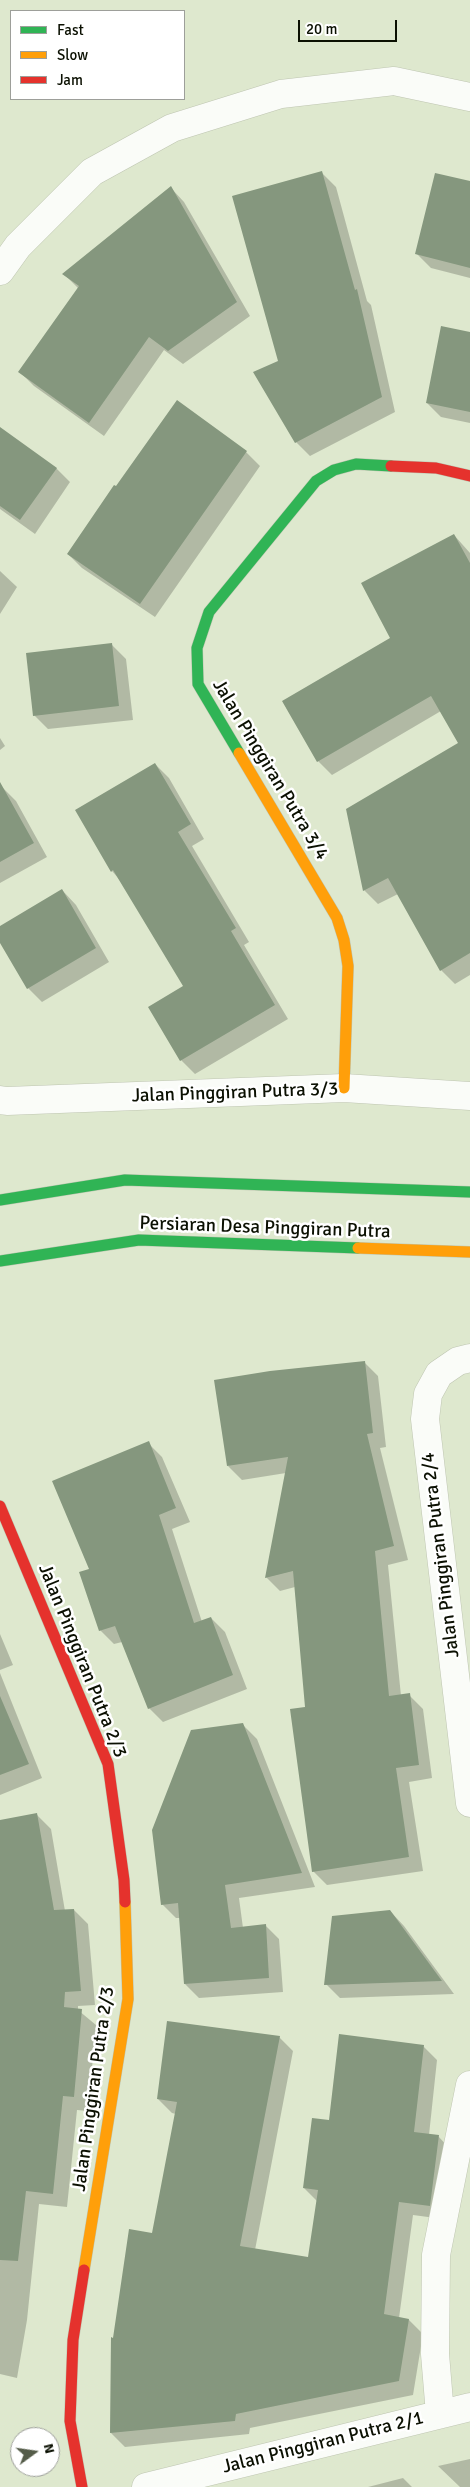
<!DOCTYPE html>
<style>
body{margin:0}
#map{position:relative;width:470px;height:2487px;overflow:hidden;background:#dee8ce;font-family:Signika,sans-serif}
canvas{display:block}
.legend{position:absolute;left:10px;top:10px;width:175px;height:90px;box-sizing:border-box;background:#fff;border:1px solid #9d9f9a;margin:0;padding:6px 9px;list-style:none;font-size:15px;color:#0b1002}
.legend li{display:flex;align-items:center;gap:10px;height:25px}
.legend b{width:25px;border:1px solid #9d9f9a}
.north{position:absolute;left:10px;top:2427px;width:50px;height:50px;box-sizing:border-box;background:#fff;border:1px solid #9d9f9a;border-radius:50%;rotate:76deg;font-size:14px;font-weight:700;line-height:20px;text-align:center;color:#0b1002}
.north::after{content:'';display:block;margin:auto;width:18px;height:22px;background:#555c49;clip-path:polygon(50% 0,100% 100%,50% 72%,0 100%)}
.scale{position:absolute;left:298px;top:20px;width:99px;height:22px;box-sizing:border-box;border:2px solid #0b1002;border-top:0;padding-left:6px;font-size:15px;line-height:18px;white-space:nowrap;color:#0b1002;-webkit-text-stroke:4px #fff;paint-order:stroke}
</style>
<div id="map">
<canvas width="470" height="2487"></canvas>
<ul class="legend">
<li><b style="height:6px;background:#30b455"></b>Fast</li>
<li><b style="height:6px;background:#ff9f0a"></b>Slow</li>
<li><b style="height:6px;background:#e5322d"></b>Jam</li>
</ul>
<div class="north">N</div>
<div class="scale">20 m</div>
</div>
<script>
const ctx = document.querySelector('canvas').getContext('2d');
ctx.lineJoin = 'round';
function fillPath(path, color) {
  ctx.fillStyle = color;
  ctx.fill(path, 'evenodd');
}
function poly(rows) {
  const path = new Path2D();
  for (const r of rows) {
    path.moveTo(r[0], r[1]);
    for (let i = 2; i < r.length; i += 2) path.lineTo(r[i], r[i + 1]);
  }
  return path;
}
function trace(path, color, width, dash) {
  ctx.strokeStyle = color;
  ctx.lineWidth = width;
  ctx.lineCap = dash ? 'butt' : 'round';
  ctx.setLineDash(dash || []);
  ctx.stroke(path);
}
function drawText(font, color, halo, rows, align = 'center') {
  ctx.font = font + ' Signika,sans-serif';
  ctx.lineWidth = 5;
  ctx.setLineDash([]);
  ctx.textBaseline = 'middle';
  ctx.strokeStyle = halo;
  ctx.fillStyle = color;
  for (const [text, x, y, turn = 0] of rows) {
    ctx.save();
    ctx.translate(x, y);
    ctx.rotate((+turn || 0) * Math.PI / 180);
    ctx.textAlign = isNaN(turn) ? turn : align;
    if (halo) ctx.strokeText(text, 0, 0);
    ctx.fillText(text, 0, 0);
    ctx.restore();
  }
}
fillPath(poly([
 [322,173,336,187,367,301,371,305,395,412,310,456,296,442,279,362],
 [470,183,470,278,431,268,417,254],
 [171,188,184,202,250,316,183,364,164,350,104,436,34,386,20,372,79,289,64,274],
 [470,333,470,423,441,417,427,403],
 [0,429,56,468,70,482,35,534,0,509],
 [246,452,260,466,155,617,82,568,68,554,116,487],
 [454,535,470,553,470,975,455,984,441,970,398,894,378,904,364,890,460,743,441,711,332,775,318,761,283,702,391,638],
 [0,571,17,587,0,614],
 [112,645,126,659,133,720,48,729,34,715],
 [0,738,5,746,0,750],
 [155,764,169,778,204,839,192,846,249,942,244,945,288,1019,195,1074,181,1060,185,986,119,879,112,871],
 [2,787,16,801,47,857,0,883,0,788],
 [62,890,76,905,109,962,42,1002,28,988,0,940,0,927],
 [364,1362,378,1376,386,1447,380,1448,408,1560,388,1565,401,1696,409,1695,423,1709,432,1778,409,1782,423,1871,327,1885,313,1871,306,1708,295,1587,280,1591,266,1577,286,1473,242,1480,228,1466],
 [148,1443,162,1457,190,1522,172,1529,202,1622,211,1618,225,1632,247,1689,163,1722,149,1708,122,1642,114,1644,100,1630,91,1569],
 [0,1634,13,1665,0,1670],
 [0,1673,42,1778,0,1795],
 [243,1725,257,1739,315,1887,239,1898,243,1928,265,1925,279,1939,283,1992,199,1998,185,1984,180,1918,176,1918,162,1904],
 [37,1815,51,1829,65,1911,74,1910,88,1924,95,2005,78,2006,78,2010,96,2025,88,2111,77,2110,67,2207,39,2204,27,2320,17,2378,0,2374,0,1821],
 [390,1911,404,1926,454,1994,340,1998,326,1984],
 [279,2037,293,2051,255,2250,309,2258,317,2201,304,2188,331,2122,423,2046,437,2060,429,2135,438,2136,452,2151,443,2219,413,2215,399,2318,409,2320,423,2334,413,2395,250,2428,249,2434,125,2447,111,2433,114,2339,153,2234,176,2114,172,2113,158,2099],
 [470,2459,470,2487,460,2487,438,2466],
 [403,2478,412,2487,368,2487]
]), '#0003');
fillPath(poly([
 [322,171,355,290,357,289,382,397,295,443,253,372,278,361,232,196],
 [435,173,470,181,470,268,415,254],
 [171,186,237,302,168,351,149,337,89,423,18,372,79,286,62,274],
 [441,326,470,332,470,412,426,403],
 [177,400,247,451,140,604,67,554,114,485,116,486],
 [0,427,57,468,20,520,0,506],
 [454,534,470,563,470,953,440,971,388,878,363,891,346,809,458,743,431,696,317,762,282,701,390,638,361,583],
 [112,643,119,706,33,716,26,653],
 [155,763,191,824,178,832,236,928,231,931,275,1005,180,1061,148,1007,183,986,113,870,111,872,75,810],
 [0,782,34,843,0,862],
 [62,889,96,948,27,989,0,943,0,926],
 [365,1361,373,1433,367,1434,394,1546,375,1551,389,1696,410,1693,419,1765,396,1768,409,1857,312,1872,290,1709,305,1707,293,1571,265,1578,288,1457,227,1466,214,1380,270,1371],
 [149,1441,176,1508,159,1515,194,1623,211,1617,233,1675,148,1709,115,1626,99,1631,79,1572,89,1569,52,1481],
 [0,1696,29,1764,0,1775],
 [243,1723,302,1873,225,1885,231,1928,266,1924,269,1978,184,1984,178,1903,161,1905,152,1830,191,1730],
 [37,1813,54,1910,74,1909,81,1991,65,1992,64,2007,82,2009,74,2097,63,2096,53,2194,26,2191,18,2261,0,2260,0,1820],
 [390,1910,442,1981,324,1985,332,1916],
 [167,2021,280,2036,240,2246,308,2257,318,2190,303,2188,312,2118,329,2120,339,2034,424,2045,414,2132,439,2135,430,2206,399,2202,384,2314,409,2319,399,2381,236,2414,235,2421,110,2433,111,2337,113,2338,129,2229,152,2233,177,2102,157,2099]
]), '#85977e');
const street = poly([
 [0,271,18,246,92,172,172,128,281,94,394,81,470,97],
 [0,1100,7,1101,344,1088,470,1096],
 [470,1358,458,1361,439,1374,428,1394,425,1419,470,1803],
 [440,2414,435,2354,436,2255,470,2085],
 [146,2487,470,2407]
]);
const fast = poly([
 [239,753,198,684,197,648,209,612,316,481,334,470,356,464,391,466],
 [0,1200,125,1180,470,1192],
 [0,1261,139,1240,358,1248]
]);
const slow = poly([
 [239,753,337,918,344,940,348,966,344,1088],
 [358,1248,470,1252],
 [84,2270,128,1999,125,1902]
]);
const jam = poly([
 [391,466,436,468,470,476],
 [0,1506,108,1764,124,1880,125,1902],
 [82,2487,70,2421,73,2340,84,2270]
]);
trace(street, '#bec5b1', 29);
trace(fast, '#bec5b1', 12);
trace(slow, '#bec5b1', 12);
trace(jam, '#bec5b1', 12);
trace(street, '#fafcf8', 28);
trace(fast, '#30b455', 11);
trace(slow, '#ff9f0a', 11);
trace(jam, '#e5322d', 11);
drawText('19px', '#0b1002', '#fff', [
 ["Jalan Pinggiran Putra 3/4",270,770,59],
 ["Jalan Pinggiran Putra 3/3",235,1093,-2],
 ["Persiaran Desa Pinggiran Putra",265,1228,2],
 ["Jalan Pinggiran Putra 2/4",441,1555,-97],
 ["Jalan Pinggiran Putra 2/3",82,1661,68],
 ["Jalan Pinggiran Putra 2/3",94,2089,-82],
 ["Jalan Pinggiran Putra 2/1",323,2443,-14]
]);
</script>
